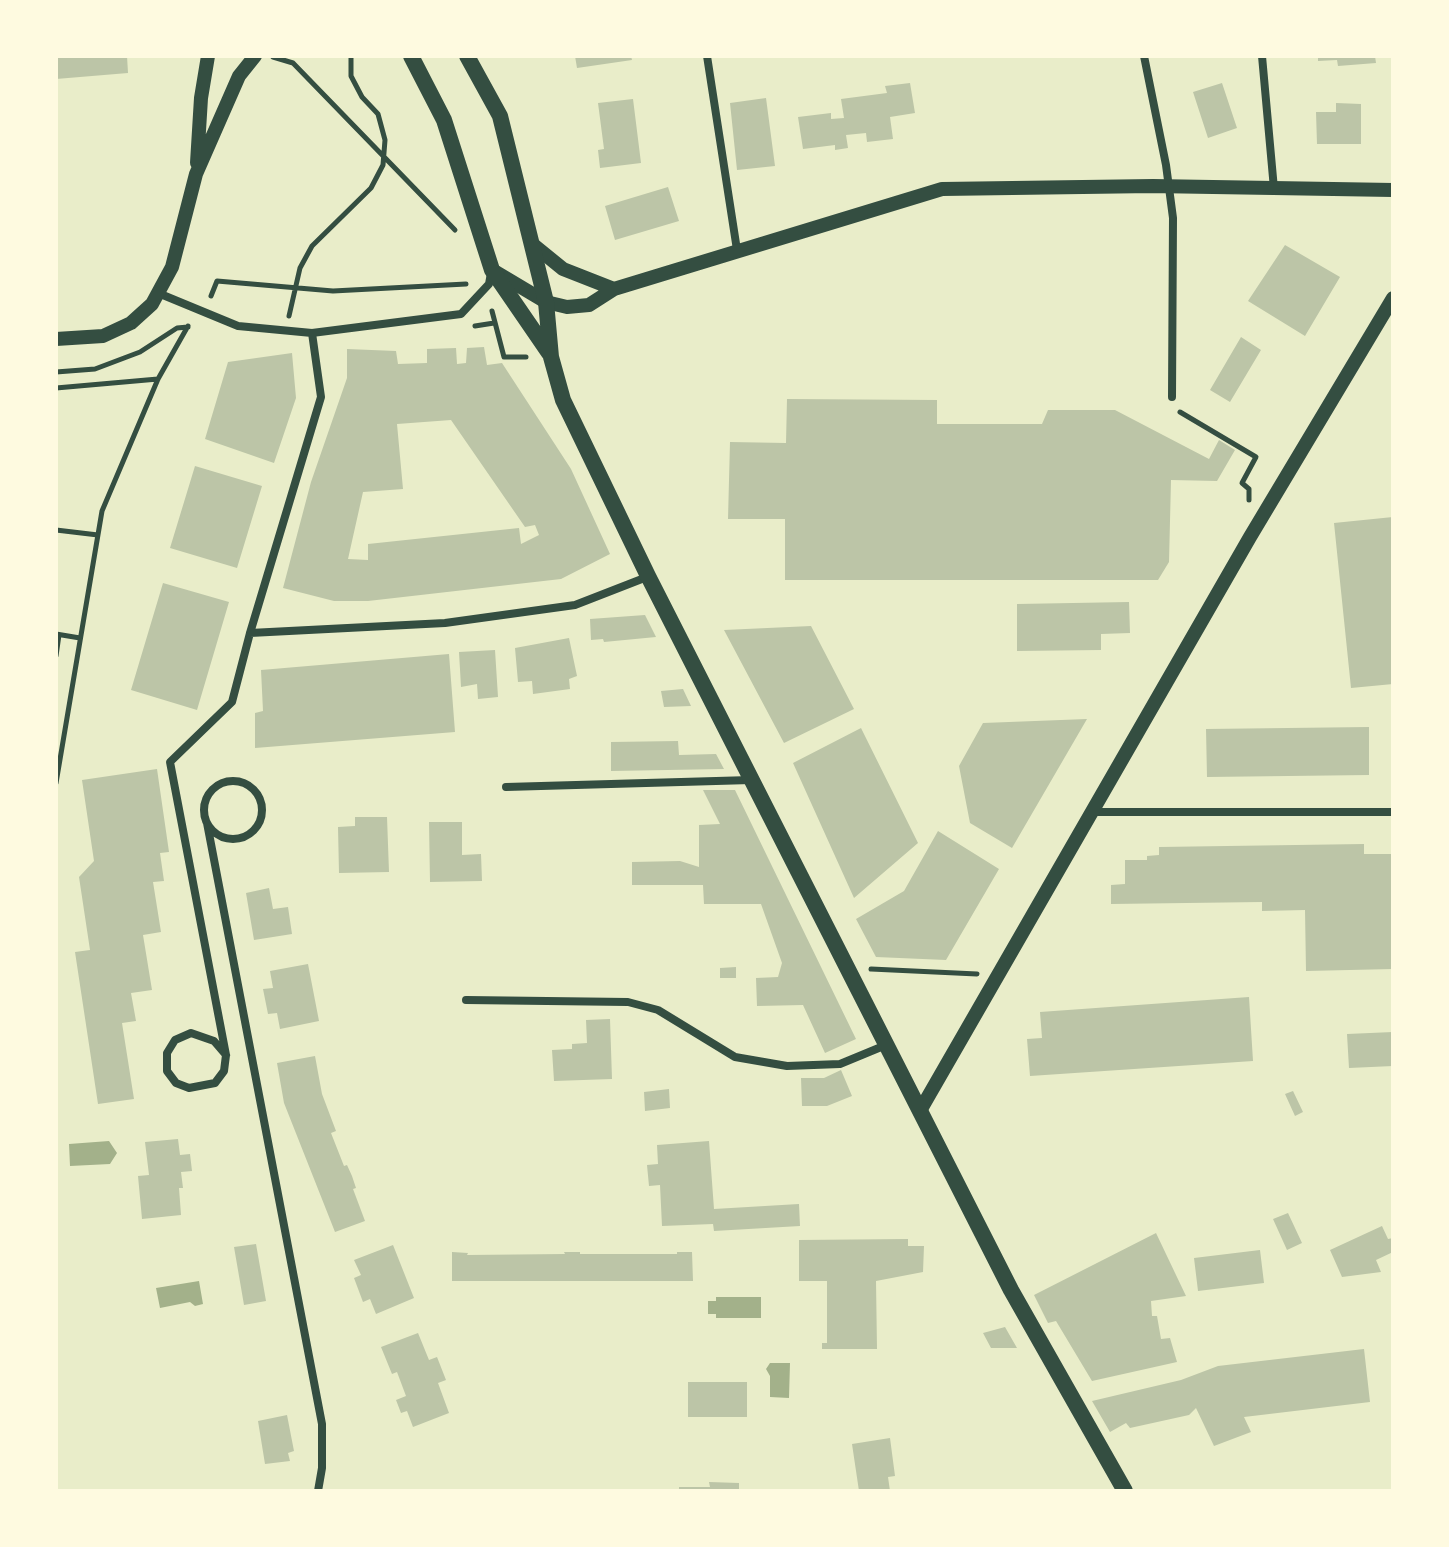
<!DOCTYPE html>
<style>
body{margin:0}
#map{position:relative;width:1449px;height:1547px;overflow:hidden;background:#e9edc9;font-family:"IBM Plex Sans",sans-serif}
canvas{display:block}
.frame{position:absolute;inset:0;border:58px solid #fefae0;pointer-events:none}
</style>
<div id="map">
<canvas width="1449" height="1547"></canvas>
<div class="frame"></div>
</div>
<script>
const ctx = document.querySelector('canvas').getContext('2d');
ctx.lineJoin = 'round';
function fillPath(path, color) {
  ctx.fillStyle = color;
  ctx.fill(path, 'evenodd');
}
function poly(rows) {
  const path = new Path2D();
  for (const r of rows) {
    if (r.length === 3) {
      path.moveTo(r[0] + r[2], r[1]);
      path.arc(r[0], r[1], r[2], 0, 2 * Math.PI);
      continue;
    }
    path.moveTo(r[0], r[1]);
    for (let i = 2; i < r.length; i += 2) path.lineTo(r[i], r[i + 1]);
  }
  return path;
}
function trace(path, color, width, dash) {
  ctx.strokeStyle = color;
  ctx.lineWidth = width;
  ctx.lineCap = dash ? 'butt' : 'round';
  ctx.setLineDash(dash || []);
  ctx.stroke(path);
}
fillPath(poly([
 [109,1141,117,1153,110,1164,70,1166,69,1144],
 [199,1281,203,1304,195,1306,190,1302,160,1308,156,1288],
 [716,1297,761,1297,761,1318,716,1318,716,1314,708,1314,708,1301,716,1301],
 [770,1363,790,1363,789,1398,770,1397,770,1376,766,1369]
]), '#a3b18a');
fillPath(poly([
 [56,56,127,56,128,73,56,79],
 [575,56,631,56,632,60,577,68],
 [1318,56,1375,56,1376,63,1338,66,1337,60,1318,61],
 [910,83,915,113,890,117,893,139,867,142,866,133,846,135,848,148,835,150,835,145,803,149,798,117,831,113,831,119,844,118,841,99,887,93,885,86],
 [1222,83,1237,128,1208,138,1193,92],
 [766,98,775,166,737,170,730,103],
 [633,99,641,163,600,168,598,150,604,149,598,103],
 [1336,103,1361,104,1361,144,1317,144,1316,112,1336,112],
 [668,187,679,221,615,240,605,206],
 [1285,245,1340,277,1305,336,1248,301],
 [1241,337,1261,350,1230,402,1210,390],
 [484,347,487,365,502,363,571,469,610,554,561,579,368,601,334,601,283,588,311,482,347,378,347,349,396,351,398,364,427,363,427,349,456,348,457,364,466,363,467,348],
 [451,420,525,527,535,525,539,535,521,544,519,528,368,544,368,560,348,559,363,492,403,489,397,424],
 [292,353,296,398,274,463,205,439,228,362],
 [787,399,937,400,937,424,1042,424,1048,410,1115,410,1209,459,1219,440,1235,450,1217,481,1171,480,1169,562,1158,580,785,580,785,519,728,519,730,442,786,443],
 [195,466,262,486,237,568,170,548],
 [1393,517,1393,684,1351,688,1334,523],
 [163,583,229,602,197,710,131,690],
 [1129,602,1130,633,1101,634,1101,650,1017,651,1017,604],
 [645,615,656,637,604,642,603,639,591,640,590,619],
 [811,626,854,709,784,743,724,630],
 [569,638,577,676,569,679,570,689,533,694,532,681,518,682,515,648],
 [495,650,498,697,478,699,477,684,461,687,459,652],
 [449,654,455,732,255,748,255,713,263,711,261,670],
 [683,689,691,706,664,707,661,691],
 [1087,719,1012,848,970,823,959,766,983,723],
 [1369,727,1369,775,1207,777,1206,729],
 [861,728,918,843,854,898,793,763],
 [678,741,679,755,716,754,724,769,611,771,611,742],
 [157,769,169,852,160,853,164,881,153,882,161,932,143,935,152,990,131,993,136,1021,122,1023,134,1099,98,1104,75,952,90,950,79,877,94,861,82,780],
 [703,790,735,790,856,1039,825,1053,803,1005,757,1006,756,978,778,977,782,963,761,904,704,904,703,885,632,885,632,862,680,861,699,867,699,825,720,824],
 [355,817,387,817,389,872,339,873,338,827,355,826],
 [429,822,462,822,462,855,481,854,482,881,430,882],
 [938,831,999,869,946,960,876,957,856,919,904,891],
 [1364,844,1364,854,1393,854,1393,969,1306,971,1305,910,1262,911,1262,902,1111,904,1111,885,1125,884,1125,860,1147,860,1147,856,1159,855,1159,847],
 [269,888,273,909,288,907,292,934,254,940,246,893],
 [308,964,319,1021,280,1029,277,1013,268,1014,263,989,273,988,270,971],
 [736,967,736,978,720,978,720,968],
 [1249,997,1253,1061,1030,1076,1027,1039,1042,1038,1040,1012],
 [610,1019,612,1079,554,1081,552,1050,572,1049,572,1044,587,1043,586,1020],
 [1393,1032,1393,1066,1349,1068,1347,1034],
 [315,1056,322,1094,336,1131,331,1133,344,1166,347,1165,352,1176,356,1188,353,1189,365,1221,335,1232,284,1103,277,1063],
 [841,1070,852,1096,827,1106,802,1106,801,1078,824,1078],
 [669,1089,670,1108,645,1111,644,1092],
 [1293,1091,1303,1112,1295,1116,1285,1094],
 [178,1139,180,1155,190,1154,192,1171,181,1172,183,1188,179,1188,181,1215,142,1219,138,1176,149,1175,145,1142],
 [709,1141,714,1209,799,1204,800,1226,714,1231,713,1224,662,1226,660,1185,649,1186,647,1165,658,1164,657,1145],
 [1288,1213,1302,1243,1287,1250,1273,1219],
 [1382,1226,1388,1239,1393,1238,1393,1252,1376,1260,1381,1272,1342,1277,1330,1250],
 [1156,1233,1186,1296,1151,1301,1152,1316,1157,1316,1161,1339,1170,1338,1177,1362,1092,1381,1056,1321,1048,1323,1034,1295],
 [908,1239,908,1246,924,1246,923,1272,876,1281,877,1349,822,1349,822,1343,827,1343,827,1281,799,1281,799,1240],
 [256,1244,266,1301,244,1305,234,1247],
 [393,1245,414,1298,376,1314,370,1299,363,1302,354,1278,361,1275,354,1260],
 [1260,1250,1264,1283,1198,1291,1194,1258],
 [452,1252,468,1253,467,1255,565,1254,564,1252,580,1252,580,1254,677,1254,677,1252,692,1252,693,1281,452,1281],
 [1005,1327,1017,1348,991,1348,983,1333],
 [418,1333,429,1360,437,1357,446,1380,438,1383,449,1413,413,1427,407,1411,401,1413,396,1400,406,1396,397,1372,392,1374,381,1347],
 [1364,1349,1370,1402,1244,1417,1251,1432,1214,1446,1196,1408,1189,1415,1130,1428,1126,1423,1110,1432,1092,1401,1181,1380,1218,1366],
 [688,1382,747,1382,747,1417,688,1417],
 [287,1415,294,1451,288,1453,290,1461,265,1464,258,1421],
 [890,1438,895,1476,888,1477,890,1491,859,1491,852,1444],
 [709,1482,739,1483,739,1491,679,1491,679,1487,710,1487]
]), '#bcc5a7');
trace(poly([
 [273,57,293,63,455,230],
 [211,296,217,281,333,291,466,284],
 [492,311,504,357,526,357],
 [289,316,300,268,312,246,371,188,383,165,385,140,378,114,362,97,351,76,351,56],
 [475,326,494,323],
 [56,372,95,369,140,352,177,328,188,327],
 [56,388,158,379],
 [1180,412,1256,457,1242,483,1249,489,1249,500],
 [56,530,98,535],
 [56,634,80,638],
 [56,656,59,635],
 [56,783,102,511,158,379,188,326],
 [871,969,977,974]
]), '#344e41', 5);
trace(poly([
 [707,56,737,250],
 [1144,56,1166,165,1173,218,1172,397],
 [1262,56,1274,189],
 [158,293,238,326,312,333,461,314,489,284,491,273],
 [250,633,445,623,575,605,647,577],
 [233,810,29],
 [506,787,751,780],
 [1091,812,1393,812],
 [207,823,322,1424,322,1468,318,1491],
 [466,1000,628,1002,658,1010,735,1057,787,1066,840,1064,886,1045],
 [226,1055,214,1041,191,1033,175,1040,167,1053,167,1071,176,1083,189,1088,215,1083,224,1071,226,1055,170,762,232,702,250,633,321,397,312,333]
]), '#344e41', 8);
trace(poly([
 [197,163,201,98,208,56],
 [531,243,563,269,614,289],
 [494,271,546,302,567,307,589,305,614,289,942,189,1153,186,1393,190],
 [56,339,103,336,131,323,152,304,172,267,196,174,239,76,255,56],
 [921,1109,1250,537,1393,298]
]), '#344e41', 14);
trace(poly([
 [411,56,444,120,492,270,549,353],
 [467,56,500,116,546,302,551,357,563,400,648,576,1011,1290,1125,1491]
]), '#344e41', 16);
</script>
